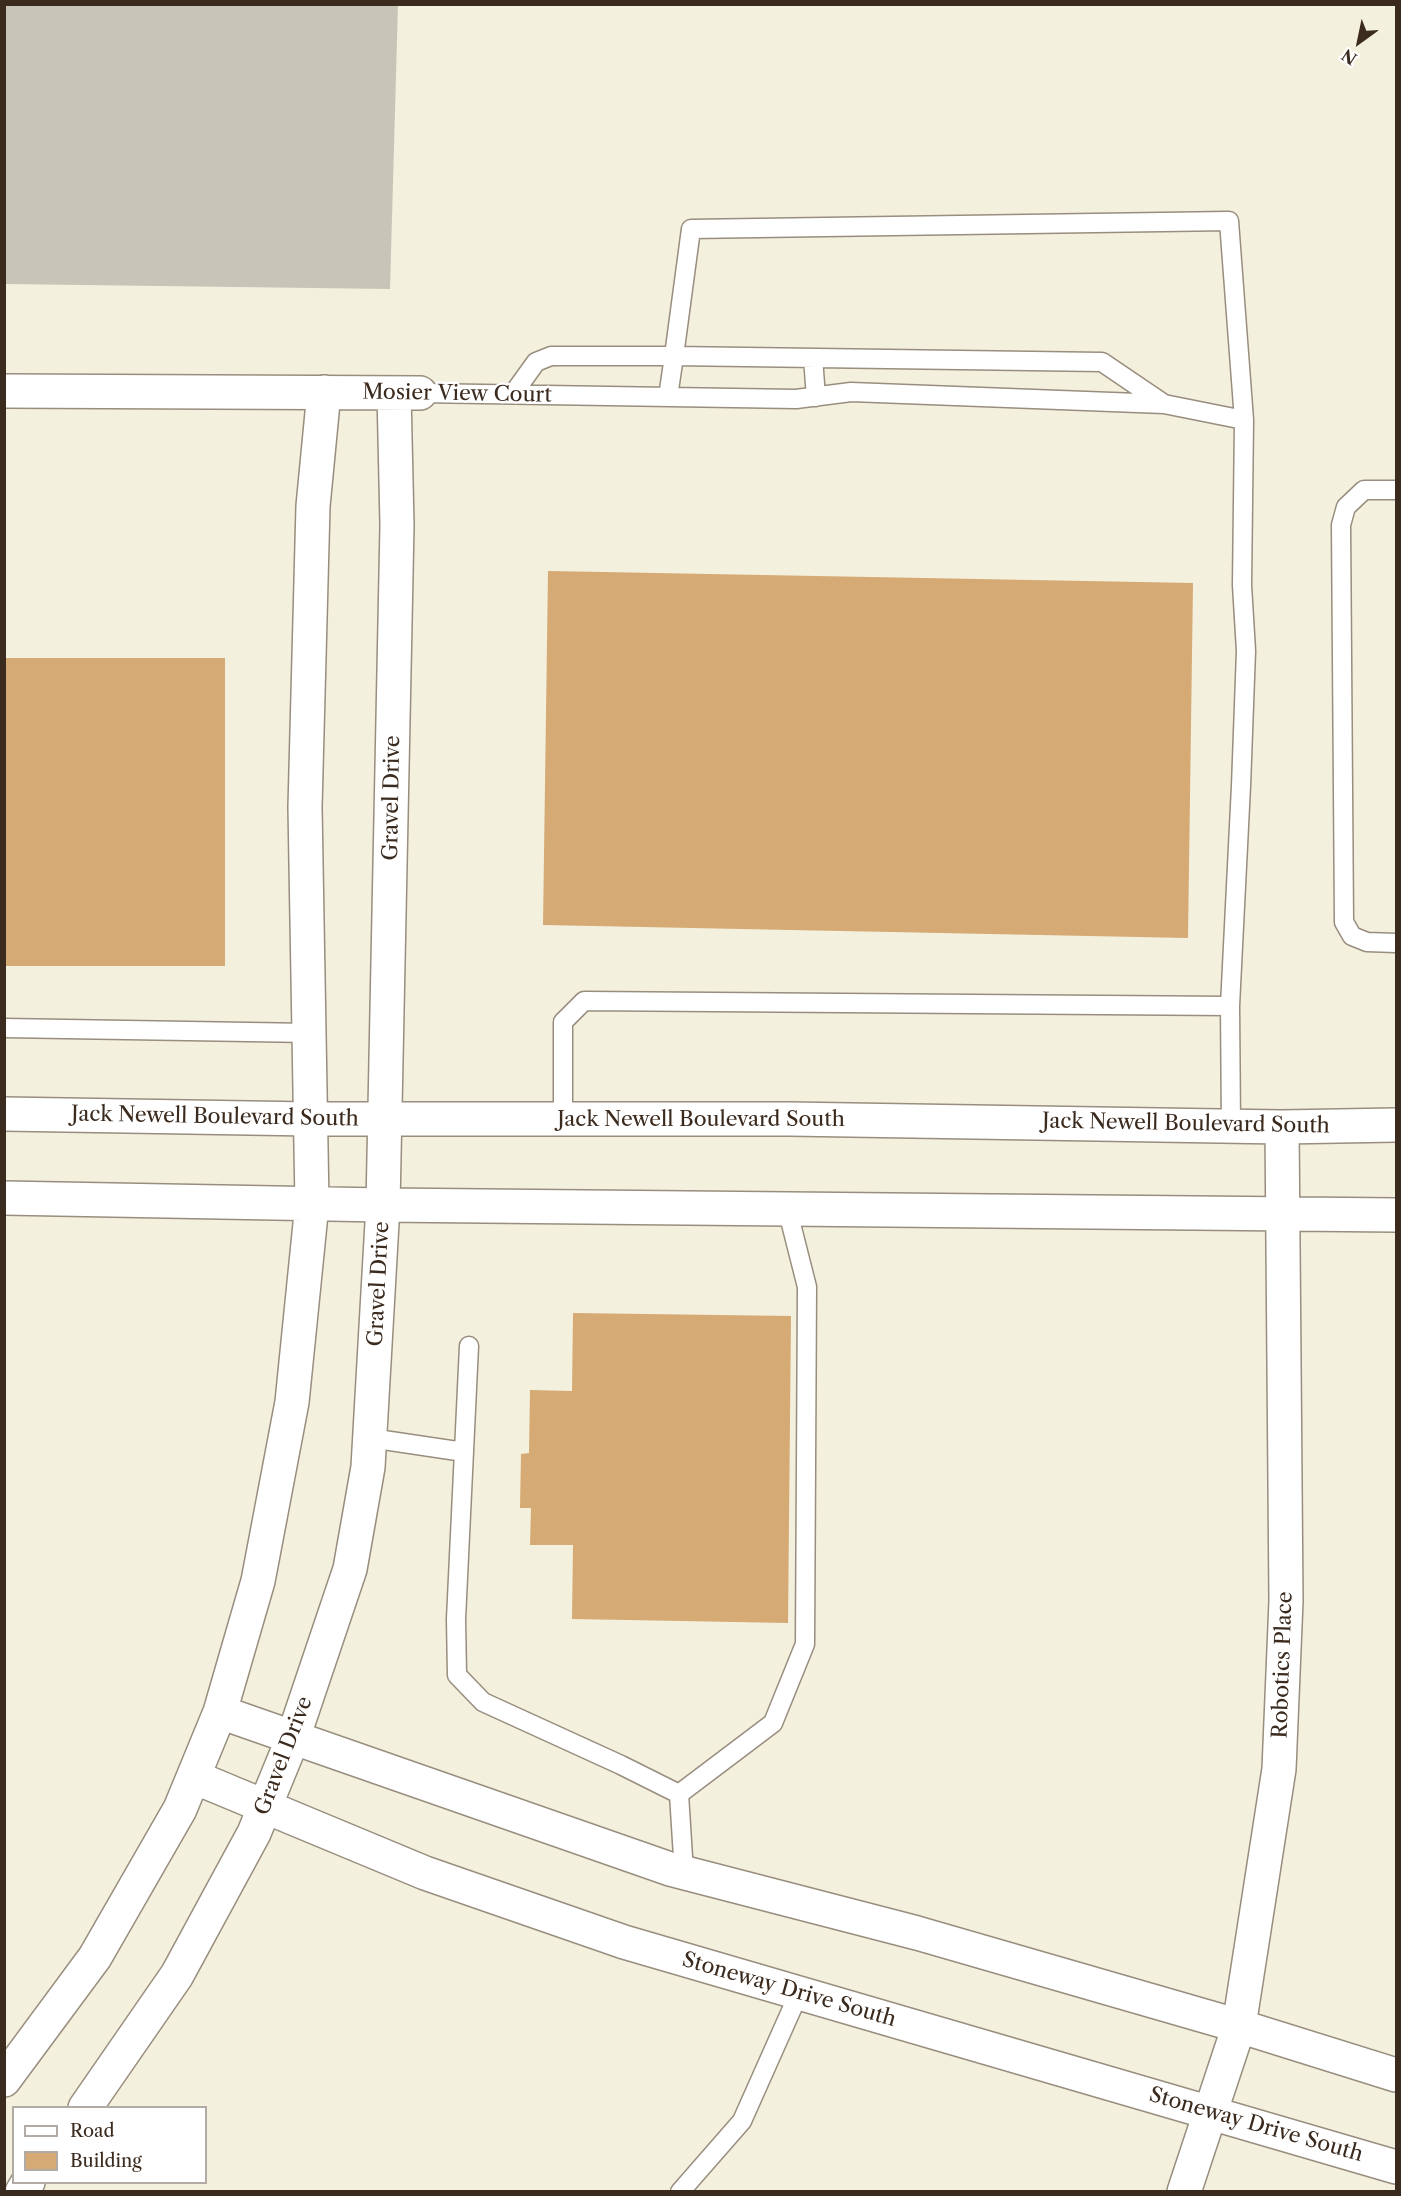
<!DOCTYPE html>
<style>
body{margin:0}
#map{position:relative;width:1401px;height:2196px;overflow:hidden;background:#f4f0de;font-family:"Libre Caslon Text",serif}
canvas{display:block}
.frame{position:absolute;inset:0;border:6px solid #3b2a1e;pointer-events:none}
.legend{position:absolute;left:12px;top:2106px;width:195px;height:78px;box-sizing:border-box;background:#fff;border:2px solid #b1aaa5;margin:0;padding:8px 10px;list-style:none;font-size:18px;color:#3b2a1e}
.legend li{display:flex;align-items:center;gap:12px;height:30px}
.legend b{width:30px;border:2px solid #b1aaa5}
.north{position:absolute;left:1329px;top:12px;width:60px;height:60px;-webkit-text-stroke:4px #fff;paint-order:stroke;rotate:213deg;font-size:16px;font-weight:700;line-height:24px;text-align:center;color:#3b2a1e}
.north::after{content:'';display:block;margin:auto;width:21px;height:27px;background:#3b2a1e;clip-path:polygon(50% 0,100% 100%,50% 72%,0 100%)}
</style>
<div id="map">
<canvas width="1401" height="2196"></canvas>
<div class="frame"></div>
<ul class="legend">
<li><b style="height:8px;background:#fff"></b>Road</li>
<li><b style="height:16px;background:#d5aa74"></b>Building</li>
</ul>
<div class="north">N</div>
</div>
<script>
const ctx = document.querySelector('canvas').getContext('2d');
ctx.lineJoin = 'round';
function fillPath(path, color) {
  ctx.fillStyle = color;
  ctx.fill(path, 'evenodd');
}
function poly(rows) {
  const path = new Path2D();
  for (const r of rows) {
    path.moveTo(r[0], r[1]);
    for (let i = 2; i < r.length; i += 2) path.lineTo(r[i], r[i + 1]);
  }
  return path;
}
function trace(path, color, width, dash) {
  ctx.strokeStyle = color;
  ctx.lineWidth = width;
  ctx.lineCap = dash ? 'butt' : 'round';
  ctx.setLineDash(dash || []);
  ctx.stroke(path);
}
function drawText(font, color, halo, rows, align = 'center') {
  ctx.font = font + ' "Libre Caslon Text",serif';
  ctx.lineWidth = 4.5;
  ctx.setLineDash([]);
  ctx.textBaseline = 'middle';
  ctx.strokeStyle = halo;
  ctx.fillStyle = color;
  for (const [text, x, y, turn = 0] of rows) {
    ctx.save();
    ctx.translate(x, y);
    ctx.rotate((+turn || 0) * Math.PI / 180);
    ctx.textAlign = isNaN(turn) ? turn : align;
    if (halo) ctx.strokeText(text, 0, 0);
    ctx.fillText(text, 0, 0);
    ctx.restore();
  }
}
fillPath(poly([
 [5,4,398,5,390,289,5,284]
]), '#c6c5b8');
fillPath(poly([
 [548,571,1193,583,1188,938,543,925],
 [4,658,225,658,225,966,4,966],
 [573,1313,791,1316,788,1623,572,1619,573,1545,530,1545,531,1508,520,1508,521,1454,529,1453,530,1390,572,1391]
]), '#d5aa74');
const lane = poly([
 [813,358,816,397],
 [420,393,796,399,851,392,1164,404,1244,420,1242,585,1246,651,1241,786,1230,1006,1231,1126],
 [513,394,536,362,551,356,674,356,691,229,1229,221,1244,420],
 [668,397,674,356,1102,362,1164,404],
 [1396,490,1364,490,1346,507,1341,525,1344,922,1352,936,1367,942,1396,943],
 [4,1028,310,1033],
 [563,1119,563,1022,584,1001,1230,1006],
 [469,1346,456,1619,457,1675,483,1702,621,1765,679,1794],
 [370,1438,464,1452],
 [679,1794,773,1723,805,1644,807,1287,787,1208],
 [679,1794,684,1873],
 [680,2192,742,2121,799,1993]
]);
const street = poly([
 [4,391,420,393],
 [4,1114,311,1119,789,1119,1282,1127,1396,1125],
 [4,1198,383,1205,1396,1215],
 [220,1712,670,1869,917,1933,1239,2026,1396,2075],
 [194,1777,425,1873,624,1942,1396,2167],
 [4,2080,95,1957,180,1809,220,1712,258,1581,292,1402,312,1204,305,807,313,506,324,392],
 [85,2108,177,1975,254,1833,293,1738,350,1569,368,1467,383,1205,397,525,394,393],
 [22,2192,28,2182],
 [1184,2192,1239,2026,1279,1769,1286,1601,1282,1127]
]);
trace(lane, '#988d7e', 21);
trace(street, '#988d7e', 36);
trace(lane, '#fff', 18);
trace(street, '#fff', 33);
drawText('21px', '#3b2a1e', '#fff', [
 ["Mosier View Court",457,394,1],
 ["Gravel Drive",392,798,-89],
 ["Jack Newell Boulevard South",215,1117,1],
 ["Jack Newell Boulevard South",701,1120],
 ["Jack Newell Boulevard South",1186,1124,1],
 ["Gravel Drive",379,1284,-87],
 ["Robotics Place",1283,1665,-88],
 ["Gravel Drive",284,1756,-69],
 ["Stoneway Drive South",789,1990,16],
 ["Stoneway Drive South",1256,2125,16]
]);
</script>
